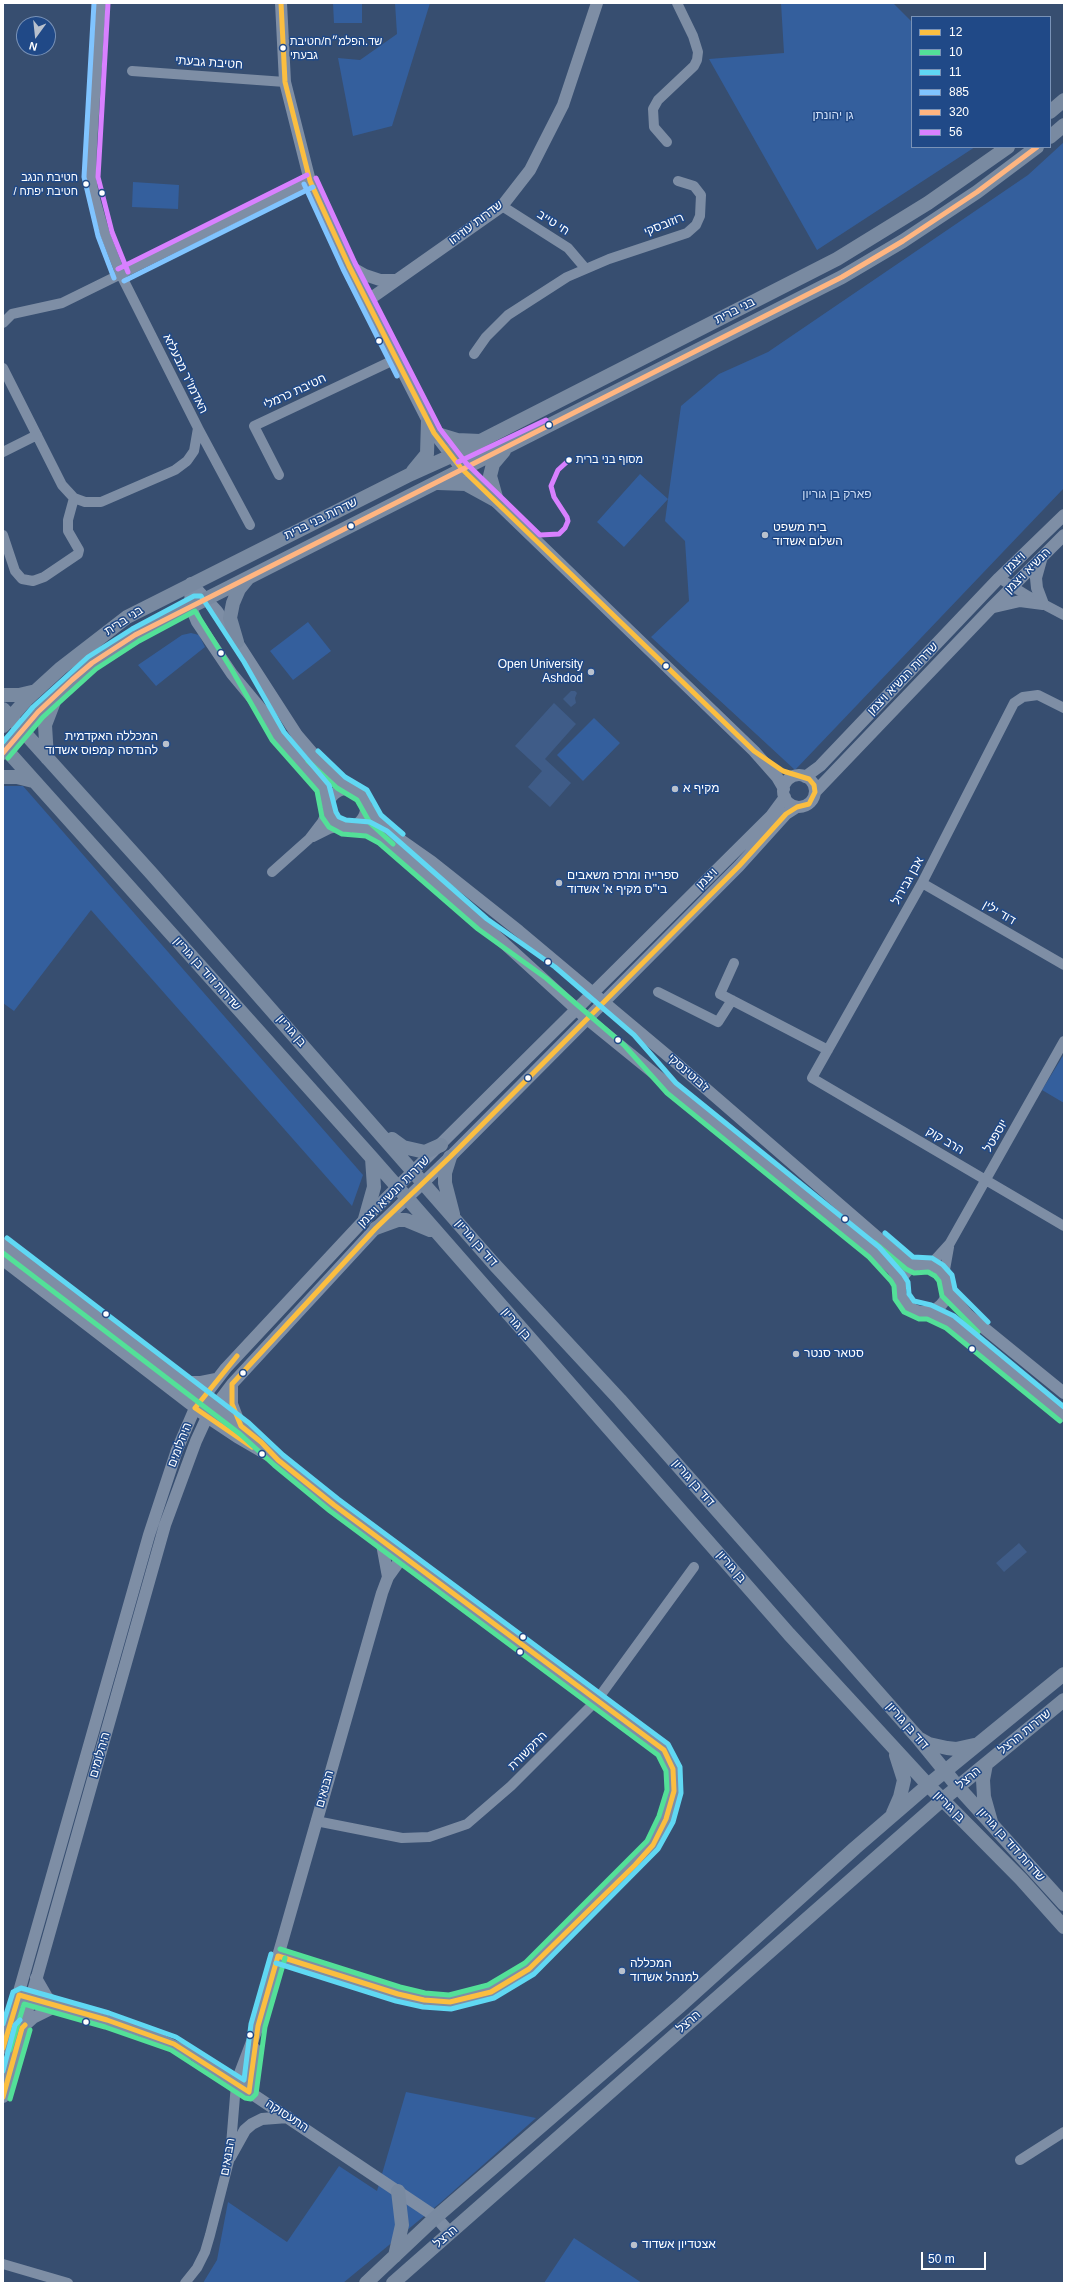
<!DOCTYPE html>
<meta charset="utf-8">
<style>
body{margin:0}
#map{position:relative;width:1067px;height:2286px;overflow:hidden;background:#374e70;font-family:Helvetica,sans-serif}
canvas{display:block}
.frame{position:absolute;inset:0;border:4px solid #fff;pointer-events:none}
.legend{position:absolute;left:911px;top:16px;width:140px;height:132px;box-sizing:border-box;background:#204987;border:1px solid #7992b7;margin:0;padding:5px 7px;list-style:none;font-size:12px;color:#fff}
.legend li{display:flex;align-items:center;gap:8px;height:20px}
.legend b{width:20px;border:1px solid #7992b7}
.north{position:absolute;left:16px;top:16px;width:40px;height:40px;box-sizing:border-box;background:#204987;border:1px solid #7992b7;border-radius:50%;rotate:195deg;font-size:11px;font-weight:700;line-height:16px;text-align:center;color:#fff}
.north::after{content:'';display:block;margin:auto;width:14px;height:18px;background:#b9c1cd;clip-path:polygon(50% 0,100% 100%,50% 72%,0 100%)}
.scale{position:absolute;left:921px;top:2252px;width:65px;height:18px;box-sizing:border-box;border:2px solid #fff;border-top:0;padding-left:5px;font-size:12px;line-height:14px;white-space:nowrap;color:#fff;-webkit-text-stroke:3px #204987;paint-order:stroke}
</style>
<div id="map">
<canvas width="1067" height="2286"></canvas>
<div class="frame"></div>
<ul class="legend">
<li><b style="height:5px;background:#fbbe40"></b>12</li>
<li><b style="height:5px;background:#53e098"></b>10</li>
<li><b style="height:5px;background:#60d8f3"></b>11</li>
<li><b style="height:5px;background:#80c4ff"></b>885</li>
<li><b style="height:5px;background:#ffb580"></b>320</li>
<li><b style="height:5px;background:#d880ff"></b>56</li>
</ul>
<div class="north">N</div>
<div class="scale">50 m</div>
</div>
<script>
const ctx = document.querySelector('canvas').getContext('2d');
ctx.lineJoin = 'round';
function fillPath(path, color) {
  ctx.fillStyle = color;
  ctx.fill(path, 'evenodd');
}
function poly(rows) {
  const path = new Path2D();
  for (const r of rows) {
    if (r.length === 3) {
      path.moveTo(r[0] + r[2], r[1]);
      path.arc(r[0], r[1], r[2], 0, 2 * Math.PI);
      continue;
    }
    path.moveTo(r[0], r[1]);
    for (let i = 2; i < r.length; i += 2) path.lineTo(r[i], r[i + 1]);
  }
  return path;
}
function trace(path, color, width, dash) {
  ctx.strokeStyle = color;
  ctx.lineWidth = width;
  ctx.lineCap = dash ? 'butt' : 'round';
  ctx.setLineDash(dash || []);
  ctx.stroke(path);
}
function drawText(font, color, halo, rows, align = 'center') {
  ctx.font = font + ' Helvetica,"Noto Sans Hebrew",sans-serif';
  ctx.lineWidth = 3;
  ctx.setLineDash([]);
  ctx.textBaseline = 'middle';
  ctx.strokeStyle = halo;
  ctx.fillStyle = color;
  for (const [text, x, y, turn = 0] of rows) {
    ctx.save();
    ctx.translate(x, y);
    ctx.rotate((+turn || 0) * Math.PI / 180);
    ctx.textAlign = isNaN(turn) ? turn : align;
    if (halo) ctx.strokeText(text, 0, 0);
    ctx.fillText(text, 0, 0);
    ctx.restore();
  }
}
fillPath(poly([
 [333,3,362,3,362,23,334,23],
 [395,3,430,3,392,126,353,136,338,58,360,60,397,34],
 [781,3,893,3,912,22,912,147,975,147,817,250,709,59,784,53],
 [1064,142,1064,488,795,770,651,637,689,601,685,541,665,521,668,499,624,547,597,522,640,474,668,499,681,406,719,374,768,352,1028,175],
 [133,182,179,185,178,209,132,207],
 [308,622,331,651,293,680,270,651],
 [191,633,199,635,205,647,156,686,138,665,182,635],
 [594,718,620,743,583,781,557,755],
 [3,786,23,786,363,1175,352,1206,91,910,14,1011,3,1003],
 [1064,1054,1064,1103,1042,1090],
 [406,2092,536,2118,440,2203,343,2283,203,2283,217,2260,228,2202,287,2242,339,2166,377,2191],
 [574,2238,642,2283,544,2283]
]), '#345f9d');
fillPath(poly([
 [571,691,575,691,577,693,575,698,576,703,571,707,563,699],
 [554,703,576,724,545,759,571,783,550,807,528,787,542,771,515,746],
 [1019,1543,1027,1552,1004,1572,996,1563]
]), '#3f5c88');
trace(poly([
 [132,71,285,82],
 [667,142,654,127,653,109,658,100,694,66,697,60,698,52,693,36,677,3],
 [502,206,568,248,585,268],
 [3,323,12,314,62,303,310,181],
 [474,354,486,337,508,315,567,277,609,259,687,233,696,225,700,216,701,195,694,186,678,181],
 [3,368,62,485,74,498,85,502,101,502,175,470,187,461,194,451,198,428,121,275,105,234,94,195,91,177,92,145,101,3],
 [198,428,250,525],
 [3,452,37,435],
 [279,475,254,426,396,359],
 [3,535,15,571,22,579,33,581,44,577,78,554,79,550,68,531,68,520,74,498],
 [999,578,1028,596,1064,615],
 [1064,708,1038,695,1023,697,1014,703,922,883,812,1078,1064,1226],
 [313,837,329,829,341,826],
 [272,872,309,839,322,822,328,809],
 [922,883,1064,965],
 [734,963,720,994,828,1050],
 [658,992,718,1022,732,1000],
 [930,1265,950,1243,1064,1041],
 [944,1275,949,1247],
 [316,1821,402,1838,429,1837,467,1824,511,1786,597,1700,694,1567],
 [1020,2160,1064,2132],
 [3,2264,68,2283],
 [185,2283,197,2268,205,2252,210,2235,230,2157,236,2084]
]), '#7e8ea5', 10);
trace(poly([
 [281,3,285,82,310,181,349,266,434,433,461,468,754,751,777,777,784,789],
 [349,266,365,275,380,280,397,280],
 [367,301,502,206,530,170,563,105,597,3],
 [191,583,190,605,197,622,232,674,262,710,278,736,323,788,328,806],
 [191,583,217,611,297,735,327,770,350,789],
 [994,607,1020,601,1043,604,1037,588,1036,578,1041,560],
 [799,791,16],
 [805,777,820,766,999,578,1064,515],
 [347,808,19],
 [815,792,992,607,1064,535],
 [367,807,385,829,432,862,519,931,674,1061,898,1255,915,1266],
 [353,827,368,829,383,837,483,924,586,1018,874,1252,893,1270,901,1284],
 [3,1244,245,1429,278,1460,334,1505,664,1750,673,1769,674,1791,666,1819,653,1845,529,1969,491,1992,450,2002,424,2000,398,1994,278,1956],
 [3,1260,207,1417,237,1437,268,1455],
 [924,1288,24],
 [948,1292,968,1315,1064,1393],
 [929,1312,944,1319,963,1332,1064,1416],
 [183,1382,201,1382,216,1379],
 [232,1384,232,1404,240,1425],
 [381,1539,388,1577],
 [36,1978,47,1997,56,2005],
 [24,1996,141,2031,194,2055,436,2217,450,2233],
 [22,2028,33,2018,57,2006],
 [3,2048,149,1535,177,1450,195,1408,226,1368,365,1219,771,816,785,797],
 [236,2084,258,2026,382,1593,388,1577,403,1556],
 [249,2092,255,2049],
 [3,2097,165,1525,196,1441,207,1417,232,1384,376,1228,450,1157,739,866,786,814,797,807],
 [230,2157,245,2130,252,2124,262,2119,288,2117]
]), '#7e8ea5', 12);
trace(poly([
 [1050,112,1064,100],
 [1050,137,1064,125],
 [434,433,457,440,480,441],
 [413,471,427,454,428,421],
 [438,483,466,484,497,501],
 [497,501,490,476,493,464,504,451],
 [237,642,230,618,233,603,239,589,248,578],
 [3,695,19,695,36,691],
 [3,709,152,874,494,1264,620,1400,918,1738,958,1787,1064,1904],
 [3,726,27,699,61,668,127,617,411,474,451,456,837,259,928,203,1008,147],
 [3,746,372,1158,789,1634,928,1785,1021,1879,1064,1927],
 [3,753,38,712,72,680,92,663,135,635,842,277,903,241,977,192,1037,147],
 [47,758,45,725,55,699],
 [3,777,17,777,33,781],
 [392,1139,403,1147,425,1152,441,1145],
 [450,1157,445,1173,445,1183,453,1214],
 [365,1219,374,1187,372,1158],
 [376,1228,398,1220,406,1220,430,1230],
 [920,1739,929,1744,947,1748,956,1749,974,1745],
 [986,1764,983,1780,984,1797,991,1822],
 [893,1813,900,1797,904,1780,896,1755],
 [395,2256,402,2225,398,2191],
 [366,2283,436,2217,680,2006,855,1848,928,1785,1064,1674],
 [393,2283,942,1800,1064,1700]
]), '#798aa1', 14);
trace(poly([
 [237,1356,195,1408,252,1447],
 [278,1956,398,1994,424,2000,450,2002,491,1992,529,1969,635,1865,653,1845,666,1819,674,1791,673,1769,664,1750,334,1505,278,1460,261,1442,241,1426,232,1404,232,1384,376,1228,450,1157,739,866,786,814,797,807,809,804,815,792,814,785,809,779,783,771,754,751,461,468,434,433,349,266,310,181,285,82,281,3],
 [3,2048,19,1995,107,2020,174,2044,249,2092,258,2026,278,1956],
 [3,2097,22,2028,25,2025]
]), '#fbbe40', 5);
trace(poly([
 [8,758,43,717,96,669,139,641,195,611,232,670,272,740,317,791,322,817,329,827,342,834,366,836,379,843,478,929,546,978,624,1045,667,1093,869,1257,891,1281,894,1286,895,1299,904,1312,919,1319,927,1319,946,1328,1060,1421],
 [308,761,337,788,357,800,370,823,393,844],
 [875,1243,906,1269,914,1273,928,1272,935,1276,939,1281,942,1296,978,1332],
 [3,1253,240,1434,274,1465,330,1511,658,1755,666,1771,667,1790,659,1816,647,1841,525,1963,488,1985,449,1995,425,1993,400,1987,280,1949],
 [10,2050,24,2004,105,2027,171,2050,245,2098,251,2099,256,2094,265,2027,285,1958],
 [10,2099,30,2030]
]), '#53e098', 5);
trace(poly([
 [3,742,33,707,88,657,132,629,194,596,201,596,244,662,284,732,329,785,336,812,339,817,346,820,370,822,387,831,487,919,555,967,634,1035,676,1083,879,1247,903,1274,908,1282,909,1294,914,1301,931,1305,954,1316,1064,1407],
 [318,751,345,777,367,790,381,815,403,834],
 [885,1233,913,1257,932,1258,943,1265,952,1275,955,1289,988,1322],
 [7,1238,249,1423,283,1455,338,1499,668,1744,680,1767,681,1793,673,1822,658,1849,534,1974,494,1998,451,2009,423,2007,396,2001,276,1963],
 [3,2024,13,1992,21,1988,109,2013,176,2037,244,2080,251,2024,271,1954],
 [3,2071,15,2025,20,2020]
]), '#60d8f3', 5);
trace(poly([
 [94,3,84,177,98,236,114,278],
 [304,184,343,269,397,376],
 [124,281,313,187]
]), '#80c4ff', 5);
trace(poly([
 [3,753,38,712,72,680,92,663,135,635,842,277,903,241,977,192,1037,147]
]), '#ffb580', 5);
trace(poly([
 [108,3,98,177,112,232,128,272],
 [316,178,355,263,440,429,466,463,540,535,559,534,565,528,568,521,567,517,554,497,551,486,558,470,569,460],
 [118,269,307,175],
 [458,462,546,420]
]), '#d880ff', 5);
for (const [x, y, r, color] of [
 [283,48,3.5,"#fff"],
 [86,184,3.5,"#fff"],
 [102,193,3.5,"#fff"],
 [379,341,3.5,"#fff"],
 [549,425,3.5,"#fff"],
 [569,460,3.5,"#fff"],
 [351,526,3.5,"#fff"],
 [765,535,4,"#b9c1cd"],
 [221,653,3.5,"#fff"],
 [666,666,3.5,"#fff"],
 [591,672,4,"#b9c1cd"],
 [166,744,4,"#b9c1cd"],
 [675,789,4,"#b9c1cd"],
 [559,883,4,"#b9c1cd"],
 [548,962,3.5,"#fff"],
 [618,1040,3.5,"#fff"],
 [528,1078,3.5,"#fff"],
 [845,1219,3.5,"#fff"],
 [106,1314,3.5,"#fff"],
 [972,1349,3.5,"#fff"],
 [796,1354,4,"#b9c1cd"],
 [243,1373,3.5,"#fff"],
 [262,1454,3.5,"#fff"],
 [523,1637,3.5,"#fff"],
 [520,1652,3.5,"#fff"],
 [622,1971,4,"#b9c1cd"],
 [86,2022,3.5,"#fff"],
 [250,2035,3.5,"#fff"],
 [634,2245,4,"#b9c1cd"]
]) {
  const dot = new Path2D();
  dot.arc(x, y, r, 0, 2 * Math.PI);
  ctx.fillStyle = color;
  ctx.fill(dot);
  trace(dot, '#204987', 1.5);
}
drawText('11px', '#fff', '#204987', [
 ["שד.הפלמ״ח/חטיבת",290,42],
 ["גבעתי",290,56],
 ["חטיבת הנגב",78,178,"right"],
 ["/ חטיבת יפתח",78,192,"right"],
 ["מסוף בני ברית",576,460]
], 'left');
drawText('12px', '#fff', '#204987', [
 ["חטיבת גבעתי",209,63,4],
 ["שדרות עוזיהו",476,223,-37],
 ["חי טייב",553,223,33],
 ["רוזובסקי",664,225,-22],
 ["בני ברית",735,311,-27],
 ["האדמו\"ר מבעלזא",185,374,64],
 ["חטיבת כרמלי",295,392,-25],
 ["שדרות בני ברית",321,519,-26],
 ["ויצמן",1015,563,-44],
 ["הנשיא ויצמן",1028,571,-45],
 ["בני ברית",124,621,-33],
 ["שדרות הנשיא ויצמן",903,679,-46],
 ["ויצמן",707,879,-45],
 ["אבן גבירול",908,881,-61],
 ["דוד ילין",999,913,30],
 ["שדרות דוד בן גוריון",207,974,48],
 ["בן גוריון",291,1031,49],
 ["ז'בוטינסקי",688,1073,41],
 ["יוספטל",996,1136,-60],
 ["הרב קוק",945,1141,31],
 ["שדרות הנשיא ויצמן",394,1192,-45],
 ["דוד בן גוריון",476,1243,49],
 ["בן גוריון",516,1324,49],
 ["היהלומים",180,1445,-69],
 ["דוד בן גוריון",693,1483,49],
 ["בן גוריון",731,1567,49],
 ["דוד בן גוריון",907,1726,49],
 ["שדרות הרצל",1025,1732,-39],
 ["התקשורת",528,1751,-45],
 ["היהלומים",100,1755,-74],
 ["הרצל",969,1778,-40],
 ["הבנאים",325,1789,-74],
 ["בן גוריון",949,1807,45],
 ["שדרות דוד בן גוריון",1011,1845,48],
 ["הרצל",689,2022,-41],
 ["התעסוקה",287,2116,33],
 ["הבנאים",228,2157,-80],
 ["הרצל",446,2237,-41]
]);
drawText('12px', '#cfdff7', '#204987', [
 ["גן יהונתן",833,116],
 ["פארק בן גוריון",837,495]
]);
drawText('12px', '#fff', '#204987', [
 ["בית משפט",773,528],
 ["השלום אשדוד",773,542],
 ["Open University",583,665,"right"],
 ["Ashdod",583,679,"right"],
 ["המכללה האקדמית",158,737,"right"],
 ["להנדסה קמפוס אשדוד",158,751,"right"],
 ["מקיף א",683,789],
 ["ספרייה ומרכז משאבים",567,876],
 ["בי\"ס מקיף א' אשדוד",567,890],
 ["סטאר סנטר",804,1354],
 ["המכללה",630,1964],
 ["למנהל אשדוד",630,1978],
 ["אצטדיון אשדוד",642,2245]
], 'left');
</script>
